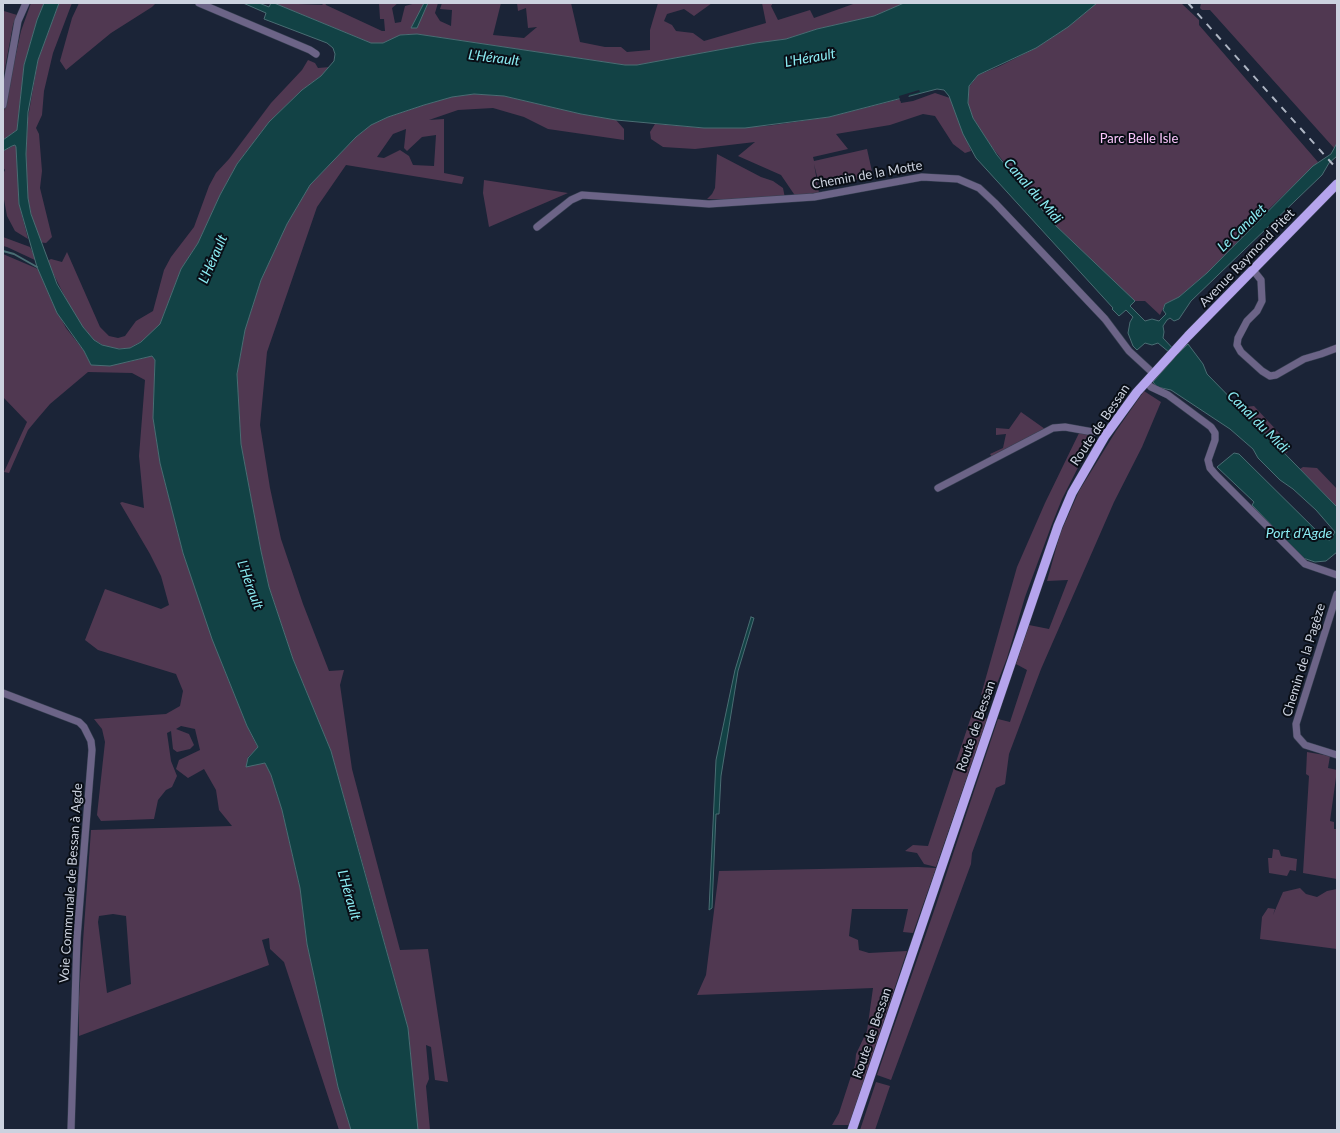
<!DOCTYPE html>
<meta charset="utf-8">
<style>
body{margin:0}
#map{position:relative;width:1340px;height:1133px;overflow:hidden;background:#1b2437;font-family:Lato,sans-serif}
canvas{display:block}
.frame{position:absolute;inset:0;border:4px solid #ccd2df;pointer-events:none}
</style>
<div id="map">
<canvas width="1340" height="1133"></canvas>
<div class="frame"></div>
</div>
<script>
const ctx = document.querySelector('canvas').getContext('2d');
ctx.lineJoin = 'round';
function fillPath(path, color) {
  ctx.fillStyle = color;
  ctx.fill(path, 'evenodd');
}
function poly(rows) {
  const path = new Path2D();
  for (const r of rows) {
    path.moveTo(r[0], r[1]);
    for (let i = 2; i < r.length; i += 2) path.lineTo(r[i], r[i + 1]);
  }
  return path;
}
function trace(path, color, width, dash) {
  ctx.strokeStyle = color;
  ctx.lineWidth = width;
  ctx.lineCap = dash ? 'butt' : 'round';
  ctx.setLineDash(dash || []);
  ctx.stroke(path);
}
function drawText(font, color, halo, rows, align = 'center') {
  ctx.font = font + ' Lato,sans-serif';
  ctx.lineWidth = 4;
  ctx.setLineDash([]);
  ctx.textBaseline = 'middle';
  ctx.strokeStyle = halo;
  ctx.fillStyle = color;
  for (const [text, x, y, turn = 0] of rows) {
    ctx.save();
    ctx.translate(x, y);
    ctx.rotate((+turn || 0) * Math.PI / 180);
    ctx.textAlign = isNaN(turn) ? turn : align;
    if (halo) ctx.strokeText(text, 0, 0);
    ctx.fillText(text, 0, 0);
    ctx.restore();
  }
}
fillPath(poly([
 [31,3,44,3,37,20,24,65,17,130,3,140,3,117,7,93,21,31],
 [59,3,72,3,53,53,44,91,42,115,36,128,39,134,42,171,40,188,52,237,46,243,37,242,28,198,26,154,28,118,38,60],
 [79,3,156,3,152,7,111,33,66,70,60,61,72,18],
 [274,3,323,5,321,3,325,3,326,5,382,31,385,31,384,19,380,19,379,3,398,3,392,8,395,23,401,22,405,6,416,3,438,3,435,13,440,21,451,26,452,10,440,9,442,3,501,3,493,35,524,38,537,27,528,28,526,8,518,11,517,3,571,3,580,42,605,47,621,47,627,52,650,50,650,30,658,3,712,3,694,16,684,9,667,14,664,21,672,25,676,31,693,33,704,41,766,23,762,3,773,3,771,6,778,20,810,10,814,18,856,3,904,3,874,16,817,29,786,39,756,43,637,65,625,65,417,34,406,34,383,43,371,43],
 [1097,3,1181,3,1199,20,1199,25,1318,162,1270,208,1207,273,1179,297,1165,304,1160,315,1145,301,1135,301,1128,295,1054,224,991,146,973,118,968,106,969,87,978,75,998,67,1036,48,1068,27],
 [1201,3,1337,3,1337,143,1334,148,1210,10,1202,10,1200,8],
 [4,11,17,15,13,25,3,79],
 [308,60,315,63,318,68,330,67,321,76,302,90,269,122,237,164,220,195,198,243,181,269,160,324,147,338,130,348,110,349,94,340,83,327,69,305,47,261,51,259,62,262,67,252,100,327,109,336,118,338,125,336,136,321,153,311,164,270,171,257,194,227,209,186,216,173,229,159,271,103,302,70],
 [935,93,950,98,971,151,965,153,953,144,935,116,923,114,890,125,836,134,848,149,813,157,814,161,867,149,873,176,820,188,814,164,819,193,796,197,781,175,738,156,755,142,695,149,663,147,651,139,650,132,655,124,704,128,767,126,829,117,900,99,901,103,913,101],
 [474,94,504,96,581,114,616,120,624,129,624,140,548,129,524,117,493,108,458,110,429,120,444,119,444,173,464,177,462,184,346,165,317,207,267,352,260,425,270,488,281,539,303,604,329,671,344,670,340,685,352,769,400,950,428,949,448,1082,435,1080,431,1047,426,1045,429,1079,426,1086,430,1130,418,1130,408,1028,362,861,331,751,293,659,269,587,261,551,241,444,237,374,245,330,261,280,287,224,310,185,356,137,371,125,388,117,424,105,452,97],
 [406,129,404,148,407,151,422,137,436,135,434,166,413,165,409,156,400,150,384,158,377,157,393,134],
 [15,145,17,149,19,204,28,239,15,231,7,216,3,194,3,174,5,170,3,167,3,151],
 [717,154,761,177,773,181,783,188,785,198,732,200,707,199,712,194,715,188],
 [484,180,568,193,489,227,483,193],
 [3,237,30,247,37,261,7,247,3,246],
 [3,254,38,269,52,302,66,328,84,351,91,365,128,362,152,356,155,360,153,418,160,463,183,553,222,664,247,726,258,748,248,757,247,766,265,763,271,775,282,810,300,888,307,944,338,1087,351,1130,339,1130,284,962,270,949,269,938,262,940,269,965,79,1036,79,997,91,830,232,826,219,810,216,790,204,769,188,778,176,769,179,760,200,750,195,729,181,726,176,729,189,734,194,745,190,749,177,752,173,749,171,731,167,733,171,761,177,776,172,787,166,790,158,800,154,819,101,821,97,815,105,742,102,729,94,719,166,714,180,706,183,691,176,674,98,650,85,640,105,589,161,609,169,605,161,576,150,554,120,503,122,502,144,508,139,456,145,380,132,373,88,372,50,404,38,418,28,430,9,473,4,472,27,422,3,397],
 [113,914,126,916,131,984,107,993,98,922,99,916],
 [1144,391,1161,402,1142,447,1114,502,1041,669,1009,754,1005,784,996,788,972,853,971,864,891,1080,877,1075,936,905,998,719,1010,722,1027,670,1016,664,1029,625,1049,629,1068,580,1047,581,1060,534,1079,491,1116,431],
 [1254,406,1282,436,1289,447,1287,453,1284,453,1242,411,1245,407],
 [1021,412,1045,429,992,457,990,454,1003,448,1006,434,996,435,996,428,1009,429],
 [1080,431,1094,436,1062,499,1052,524,1025,597,1007,658,991,699,981,695,1017,567,1045,503],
 [1303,467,1317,468,1337,489,1337,507,1300,469],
 [973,711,987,719,936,867,924,864,917,853,905,851,913,845,928,846],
 [1307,752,1330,756,1328,768,1337,770,1330,821,1334,822,1334,829,1337,829,1337,879,1303,873,1309,776,1306,774],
 [1273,849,1279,850,1281,856,1297,859,1296,871,1290,870,1287,876,1269,873,1268,858,1272,858],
 [918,867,936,868,913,933,903,932,908,909,852,909,849,936,858,940,859,950,869,953,907,951,849,1125,832,1125,839,1113,851,1076,855,1065,856,1054,867,1031,873,988,697,995,706,975,719,871],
 [1300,888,1306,894,1317,897,1327,891,1337,889,1337,949,1260,939,1262,917,1268,908,1275,909,1273,915,1283,892],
 [876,1082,890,1086,875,1130,860,1130]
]), '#503851');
const water = poly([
 [44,3,59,3,38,60,28,112,26,154,28,198,31,214,57,284,83,327,94,340,102,345,119,349,130,348,141,342,160,324,181,269,198,243,220,195,237,164,269,122,302,90,321,76,334,61,335,54,333,48,327,43,264,19,266,13,243,3,259,3,269,7,271,3,274,3,371,43,383,43,400,35,417,34,625,65,637,65,756,43,786,39,817,29,874,16,904,3,1097,3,1068,27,1036,48,978,75,969,86,968,103,973,118,997,155,1054,224,1135,301,1130,306,1145,321,1152,319,1159,321,1166,314,1163,310,1165,304,1179,297,1207,273,1313,166,1331,154,1337,143,1337,156,1329,163,1322,175,1191,301,1179,319,1174,321,1170,318,1167,320,1163,326,1164,332,1163,338,1178,354,1188,344,1203,364,1207,374,1337,507,1337,552,1326,561,1315,562,1303,558,1252,505,1254,502,1217,467,1234,453,1239,454,1325,539,1330,540,1335,532,1316,510,1293,489,1280,480,1258,458,1253,449,1230,429,1171,390,1157,387,1153,382,1175,357,1158,343,1152,345,1145,343,1137,350,1133,346,1128,333,1130,322,1133,317,1126,310,1119,316,1112,309,1113,308,976,158,963,134,949,96,944,90,937,89,829,117,745,128,704,128,616,120,581,114,504,96,474,94,452,97,424,105,388,117,371,125,356,137,310,185,287,224,261,280,245,330,237,374,241,444,261,551,269,587,293,659,331,751,408,1028,418,1130,351,1130,338,1087,307,944,300,888,282,810,271,775,265,763,246,767,248,758,258,747,247,726,212,639,183,553,160,463,153,418,155,360,152,356,110,366,91,365,84,351,57,313,37,267,19,204,16,147,15,145,12,146,3,151,3,140,17,130,24,65,37,20,44,3],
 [424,3,428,3,417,28,411,28,424,3],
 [751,617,754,618,738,671,721,776,719,814,716,814,712,908,709,910,716,760,735,670,751,617]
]);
fillPath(water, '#124245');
trace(water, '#4a6d73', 1);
fillPath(poly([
 [919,90,920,92,909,95,908,99,900,101,899,96]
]), '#1b2437');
trace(poly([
 [3,251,14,254,37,267]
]), '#4a6d73', 2);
const minor = poly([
 [199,3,310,50,316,54],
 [3,105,18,21,26,3],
 [537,227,571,200,582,195,709,204,814,197,922,177,958,179,979,188,995,203,1105,319,1129,351,1154,374],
 [1253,270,1261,280,1262,301,1257,311,1247,321,1238,338,1237,345,1241,352,1262,371,1270,376,1276,375,1304,359,1321,354,1337,348],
 [1146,382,1151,387,1168,395,1211,427,1215,433,1215,440,1208,460,1210,468,1216,475,1305,564,1337,575],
 [938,488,1053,428,1065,427,1093,432,1108,432],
 [1337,594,1296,724,1297,736,1305,745,1337,755],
 [3,693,79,722,84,727,91,741,92,750,77,938,71,1130]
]);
const major = poly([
 [852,1130,1037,587,1058,526,1072,493,1105,436,1137,392,1188,336,1337,184]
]);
trace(minor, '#374052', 8);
trace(major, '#374052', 10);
trace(minor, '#6c6487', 7);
trace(major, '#b5a4ed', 9);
trace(poly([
 [1188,3,1337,169]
]), '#adb4c2', 2, [7, 7]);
drawText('13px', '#fbc6fc', '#090e16', [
 ["Parc Belle Isle",1139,139]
]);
drawText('13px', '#ccd2df', '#090e16', [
 ["Chemin de la Motte",867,175,-10],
 ["Avenue Raymond Pitet",1247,258,-46],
 ["Route de Bessan",1100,425,-56],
 ["Chemin de la Pagèze",1304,660,-73],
 ["Route de Bessan",976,726,-71],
 ["Voie Communale de Bessan à Agde",71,883,-86],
 ["Route de Bessan",872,1033,-71]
]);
drawText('italic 14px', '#8becf3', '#090e16', [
 ["L'Hérault",494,58,7],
 ["L'Hérault",810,58,-10],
 ["Canal du Midi",1033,191,49],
 ["Le Canalet",1242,228,-44],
 ["L'Hérault",213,259,-66],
 ["Canal du Midi",1258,422,45],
 ["Port d'Agde",1299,533],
 ["L'Hérault",250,585,70],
 ["L'Hérault",349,895,74]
]);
</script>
